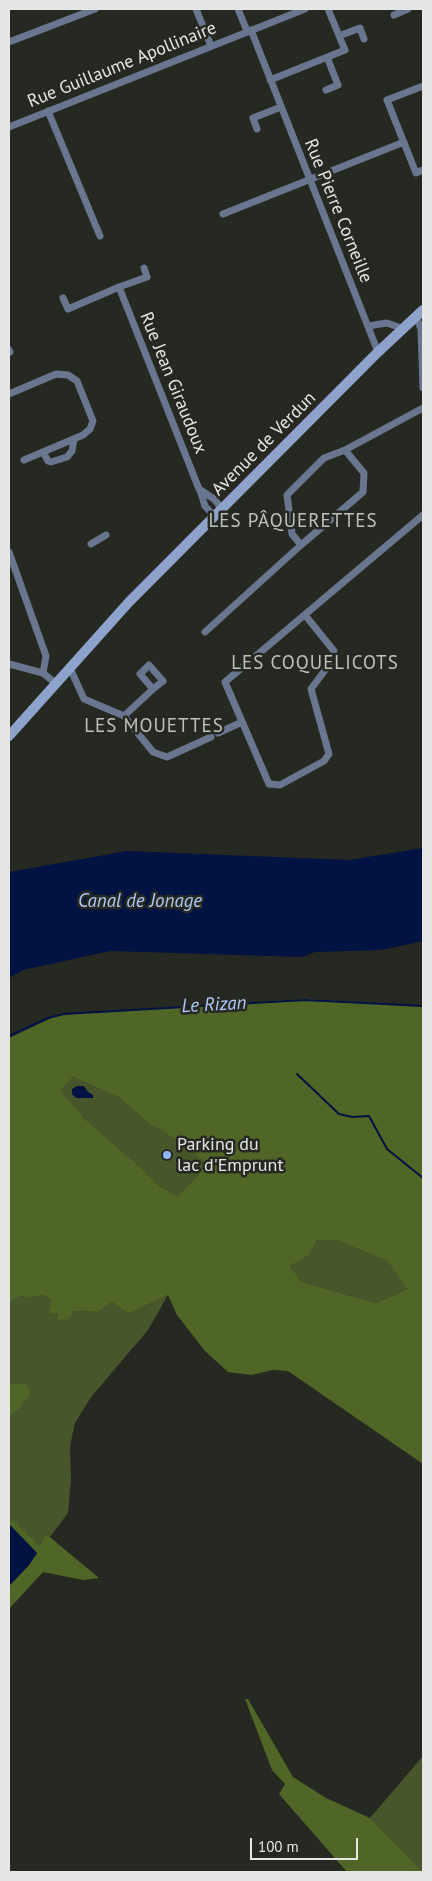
<!DOCTYPE html>
<meta charset="utf-8">
<style>
body{margin:0}
#map{position:relative;width:432px;height:1881px;overflow:hidden;background:#262822;font-family:"PT Sans",sans-serif}
canvas{display:block}
.frame{position:absolute;inset:0;border:10px solid #e6e7e4;pointer-events:none}
.scale{position:absolute;left:250px;top:1838px;width:108px;height:22px;box-sizing:border-box;border:2px solid #e6e7e4;border-top:0;padding-left:6px;font-size:15px;line-height:18px;white-space:nowrap;color:#e6e7e4;-webkit-text-stroke:4px #262822;paint-order:stroke}
</style>
<div id="map">
<canvas width="432" height="1881"></canvas>
<div class="frame"></div>
<div class="scale">100 m</div>
</div>
<script>
const ctx = document.querySelector('canvas').getContext('2d');
ctx.lineJoin = 'round';
function fillPath(path, color) {
  ctx.fillStyle = color;
  ctx.fill(path, 'evenodd');
}
function poly(rows) {
  const path = new Path2D();
  for (const r of rows) {
    path.moveTo(r[0], r[1]);
    for (let i = 2; i < r.length; i += 2) path.lineTo(r[i], r[i + 1]);
  }
  return path;
}
function trace(path, color, width, dash) {
  ctx.strokeStyle = color;
  ctx.lineWidth = width;
  ctx.lineCap = dash ? 'butt' : 'round';
  ctx.setLineDash(dash || []);
  ctx.stroke(path);
}
function drawText(font, color, halo, rows, align = 'center') {
  ctx.font = font + ' "PT Sans",sans-serif';
  ctx.lineWidth = 5;
  ctx.setLineDash([]);
  ctx.textBaseline = 'middle';
  ctx.strokeStyle = halo;
  ctx.fillStyle = color;
  for (const [text, x, y, turn = 0] of rows) {
    ctx.save();
    ctx.translate(x, y);
    ctx.rotate((+turn || 0) * Math.PI / 180);
    ctx.textAlign = isNaN(turn) ? turn : align;
    if (halo) ctx.strokeText(text, 0, 0);
    ctx.fillText(text, 0, 0);
    ctx.restore();
  }
}
fillPath(poly([
 [73,1077,118,1097,151,1125,163,1131,208,1164,178,1196,160,1186,145,1171,85,1119,61,1090],
 [317,1240,336,1240,387,1261,407,1289,376,1303,302,1282,290,1266,310,1255],
 [44,1295,52,1301,58,1313,56,1320,73,1311,98,1312,112,1302,128,1314,168,1295,148,1330,91,1397,75,1423,70,1446,71,1479,68,1513,50,1537,45,1533,40,1546,12,1518,9,1524,9,1417,17,1411,25,1383,9,1384,9,1303,14,1299,23,1296,29,1298],
 [423,1756,423,1872,370,1818]
]), '#47572b');
fillPath(poly([
 [306,999,423,1006,423,1464,288,1371,273,1370,251,1375,228,1372,205,1351,177,1315,168,1295,128,1314,112,1302,98,1312,73,1311,69,1319,56,1320,58,1313,52,1314,49,1312,52,1301,44,1295,29,1298,23,1296,14,1299,9,1303,9,1293,10,1292,9,1291,9,1038,60,1014],
 [73,1077,118,1097,151,1125,163,1131,208,1164,178,1196,160,1186,145,1171,85,1119,61,1090],
 [317,1240,336,1240,387,1261,407,1289,376,1303,302,1282,290,1266,310,1255],
 [25,1383,31,1394,17,1411,9,1417,9,1384],
 [12,1518,40,1546,45,1533,99,1578,83,1580,43,1572,9,1609,9,1586,29,1565,37,1553,9,1524],
 [245,1699,248,1699,293,1777,326,1798,370,1818,423,1872,347,1872,279,1794,285,1784,272,1770]
]), '#506626');
fillPath(poly([
 [423,848,423,941,382,950,315,952,302,957,110,951,23,970,9,978,9,872,127,851,349,860],
 [77,1086,84,1086,88,1092,93,1095,93,1098,76,1098,72,1094,72,1089],
 [9,1524,37,1553,29,1565,9,1586]
]), '#001342');
trace(poly([
 [9,1036,48,1018,64,1014,305,1000,423,1006],
 [297,1074,339,1114,352,1117,369,1116,387,1149,423,1178]
]), '#001342', 2);
trace(poly([
 [196,9,211,46],
 [238,9,247,31],
 [394,15,408,9],
 [251,30,378,352],
 [339,36,360,28,364,39],
 [9,42,95,9],
 [270,80,345,50,328,9],
 [423,86,387,100,416,173,423,170],
 [326,90,338,85,327,57],
 [48,111,100,236],
 [9,127,305,9],
 [257,129,253,118,281,107],
 [223,214,404,142],
 [144,268,147,277,119,287,199,489,214,499,222,509],
 [63,298,68,309,119,287],
 [416,317,421,329,423,388],
 [368,326,387,323,404,329],
 [9,350,10,352],
 [9,394,56,374,68,375,77,381,93,421,90,429,83,435,24,460],
 [43,452,48,461,51,462,67,457,72,451,74,439],
 [200,490,205,506,215,517],
 [91,544,106,535],
 [301,545,292,534,287,495,324,458,345,450,423,408],
 [9,552,46,656,43,673],
 [305,615,334,651,331,662,311,689,329,754,324,761,280,785,269,784,225,682,423,515],
 [205,632,301,545,363,492,364,473,345,450],
 [9,664,43,673,55,683],
 [70,668,84,699,124,716,153,752,167,757,211,737],
 [124,716,153,689,140,674,149,665,163,681,153,689],
 [218,733,242,722]
]), '#68768f', 7);
trace(poly([
 [9,736,129,602,378,352,423,310]
]), '#8da3cb', 10);
for (const [x, y, r, color] of [
 [167,1155,5,"#91b8fd"]
]) {
  const dot = new Path2D();
  dot.arc(x, y, r, 0, 2 * Math.PI);
  ctx.fillStyle = color;
  ctx.fill(dot);
  trace(dot, '#262822', 2);
}
drawText('18px', '#e6e7e4', '#262822', [
 ["Rue Guillaume Apollinaire",122,65,-22],
 ["Rue Pierre Corneille",338,211,68],
 ["Rue Jean Giraudoux",173,383,68],
 ["Avenue de Verdun",264,444,-45]
]);
drawText('18px', '#e6e7e4', '#262822', [
 ["Parking du",177,1145],
 ["lac d'Emprunt",177,1166]
], 'left');
ctx.letterSpacing = '1px';
drawText('19px', '#bfc2bb', '#262822', [
 ["LES PÂQUERETTES",293,522],
 ["LES COQUELICOTS",315,664],
 ["LES MOUETTES",154,727]
]);
ctx.letterSpacing = '0px';
drawText('italic 19px', '#adc9f9', '#262822', [
 ["Canal de Jonage",140,902],
 ["Le Rizan",214,1005,-3]
]);
</script>
